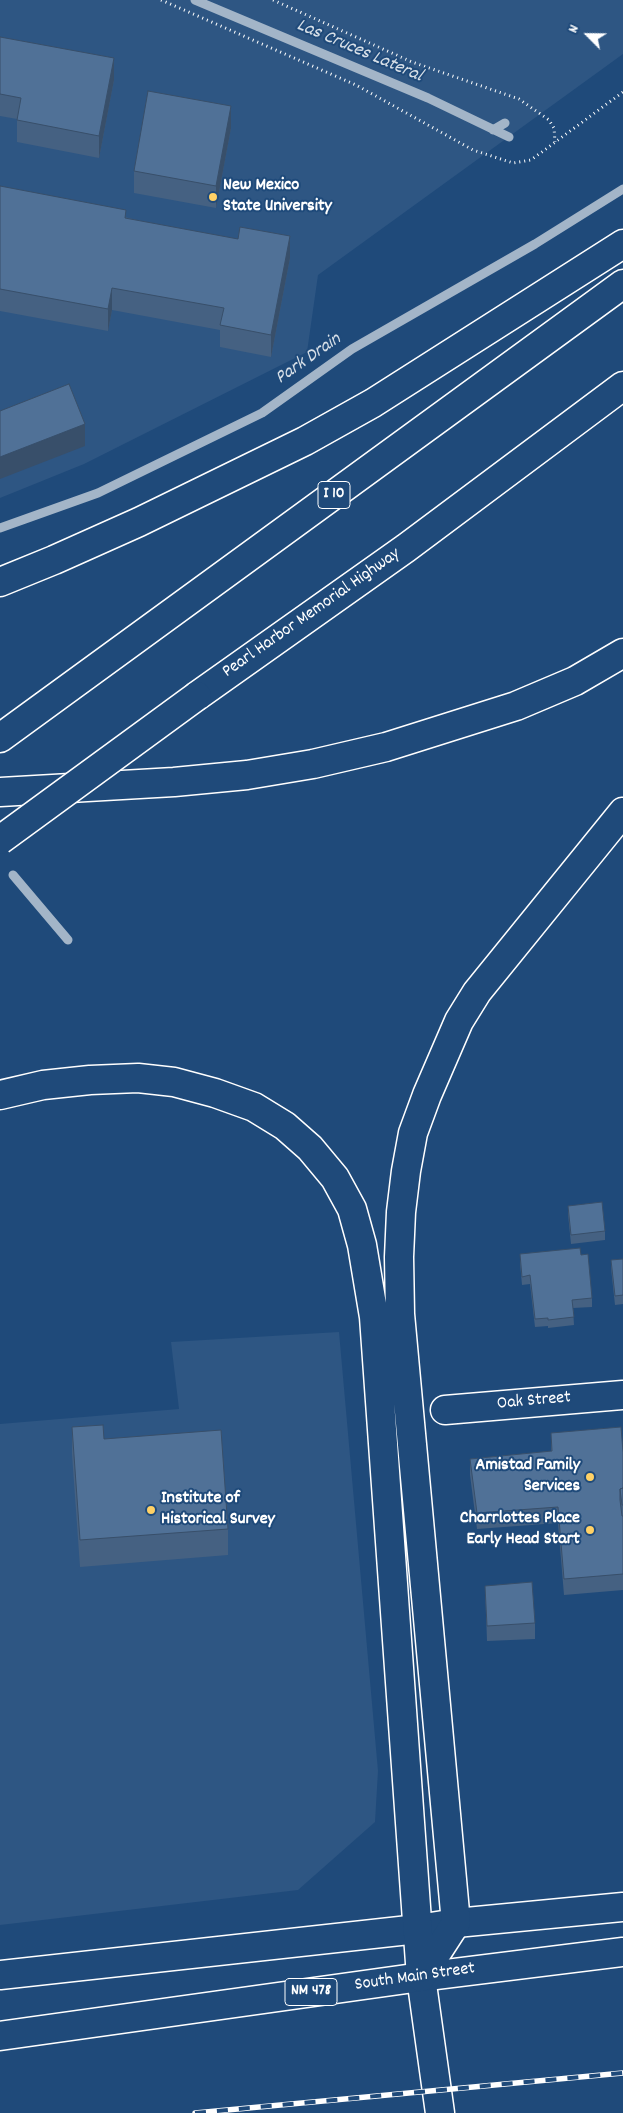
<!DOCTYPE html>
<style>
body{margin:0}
#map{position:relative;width:623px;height:2113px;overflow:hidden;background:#1f4a7a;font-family:Dekko,sans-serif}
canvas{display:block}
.north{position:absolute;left:563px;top:10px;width:50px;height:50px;-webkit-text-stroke:4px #1f4a7a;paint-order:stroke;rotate:293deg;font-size:14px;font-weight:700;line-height:20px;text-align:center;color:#fff}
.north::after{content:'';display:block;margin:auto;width:18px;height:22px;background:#fff;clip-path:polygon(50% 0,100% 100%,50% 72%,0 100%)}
</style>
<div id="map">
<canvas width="623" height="2113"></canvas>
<div class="north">N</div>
</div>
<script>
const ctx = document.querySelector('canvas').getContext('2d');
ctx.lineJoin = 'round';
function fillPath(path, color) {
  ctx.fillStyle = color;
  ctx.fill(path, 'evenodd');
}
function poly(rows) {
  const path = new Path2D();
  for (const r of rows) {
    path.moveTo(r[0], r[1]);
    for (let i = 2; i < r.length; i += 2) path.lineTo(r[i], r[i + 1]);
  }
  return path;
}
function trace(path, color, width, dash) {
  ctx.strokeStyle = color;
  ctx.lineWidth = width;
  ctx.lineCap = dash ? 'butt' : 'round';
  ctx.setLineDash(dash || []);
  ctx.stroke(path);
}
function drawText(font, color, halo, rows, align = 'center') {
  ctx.font = font + ' Dekko,sans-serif';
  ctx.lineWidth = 4;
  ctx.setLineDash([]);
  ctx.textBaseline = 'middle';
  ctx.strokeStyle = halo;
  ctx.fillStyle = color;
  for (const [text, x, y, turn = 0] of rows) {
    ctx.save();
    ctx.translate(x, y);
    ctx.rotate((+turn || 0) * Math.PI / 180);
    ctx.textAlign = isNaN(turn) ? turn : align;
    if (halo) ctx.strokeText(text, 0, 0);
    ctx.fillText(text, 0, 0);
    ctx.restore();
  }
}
fillPath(poly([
 [0,0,623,0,623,54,318,275,307,352,84,464,0,498],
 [339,1332,378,1771,375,1822,298,1890,0,1925,0,1424,179,1409,171,1342]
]), '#2e5683');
trace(poly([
 [195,0,428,98,509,137],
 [493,130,505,123],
 [0,528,98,493,262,413,352,349,535,244,623,189],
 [13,875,68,940]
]), '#a3b5c8', 9);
const minor = poly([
 [445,1410,623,1395],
 [421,1977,440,2113]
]);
const major = poly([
 [0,1975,418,1929,456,1923,623,1907],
 [0,2036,421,1977,623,1952]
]);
const highway = poly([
 [0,582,54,560,139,522,305,441,373,403,623,244],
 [197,696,406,548,623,386],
 [0,738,623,284],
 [0,792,174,782,247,775,313,764,386,747,516,706,575,681,623,653],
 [0,1095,43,1085,90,1080,138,1078,174,1082,215,1093,254,1107,285,1126,310,1148,335,1178,352,1209,362,1245,374,1317,421,1977],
 [421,1977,456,1923,400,1314,399,1257,401,1212,406,1171,413,1133,427,1095,459,1021,477,992,623,812]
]);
trace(minor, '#fff', 31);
trace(major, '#fff', 31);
trace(highway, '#fff', 31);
trace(poly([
 [161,0,356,85,473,150,513,163,531,160,623,92],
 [273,0,412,62,519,99,549,120,554,128,555,142]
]), '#fff', 3, [1, 4]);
trace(minor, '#1f4a7a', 28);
trace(major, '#1f4a7a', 28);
trace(highway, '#1f4a7a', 28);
const rail = poly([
 [195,2113,623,2073]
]);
trace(rail, '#fff', 5.5);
trace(rail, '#1f4a7a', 4, [11]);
const highwayBridge = poly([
 [0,840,197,696]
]);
trace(highwayBridge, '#fff', 31, []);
trace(highwayBridge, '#1f4a7a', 28);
fillPath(poly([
 [0,37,114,80,99,158,17,142,17,119,0,116],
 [231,128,216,208,134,193,134,171],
 [0,186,290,258,271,357,220,347,220,330,112,310,108,331,0,311],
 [568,1206,605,1231,605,1240,571,1244,568,1214],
 [520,1254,581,1255,592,1298,592,1307,573,1308,574,1325,548,1328,548,1326,535,1327,530,1284,522,1285,520,1263],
 [623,1259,623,1304,615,1305,611,1268,611,1260],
 [72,1427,104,1439,228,1529,228,1555,80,1567,72,1454],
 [551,1433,623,1452,623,1590,564,1595,558,1523,477,1529,470,1475,470,1459,551,1451],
 [485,1586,535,1623,535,1639,487,1641]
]), '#456182');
fillPath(poly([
 [114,58,114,80,99,158,99,136],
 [231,106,231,128,216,208,216,186],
 [290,236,290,258,271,357,271,335],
 [112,288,112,310,108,331,108,309],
 [85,424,85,446,0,479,0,457]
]), '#384f6a');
const building = poly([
 [0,37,114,58,99,136,17,120,21,98,0,94,0,37],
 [148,91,231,106,216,186,134,171,148,91],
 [0,186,126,210,125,218,238,239,240,227,290,236,271,335,220,325,224,308,112,288,108,309,0,289,0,186],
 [69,384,85,424,0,457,0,411,69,384],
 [602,1202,605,1231,571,1235,568,1206,602,1202],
 [580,1248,581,1255,588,1254,592,1298,572,1300,574,1317,548,1320,548,1318,535,1319,530,1275,522,1277,520,1254,580,1248],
 [623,1259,623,1295,615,1296,611,1260,623,1259],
 [103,1425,104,1439,221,1430,228,1529,80,1540,72,1427,103,1425],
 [621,1427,623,1452,623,1488,620,1489,620,1500,622,1516,623,1516,623,1574,564,1579,558,1507,477,1513,470,1459,552,1451,551,1433,621,1427],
 [623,1488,623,1505,622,1505,620,1489,623,1488],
 [532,1582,535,1623,487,1626,485,1586,532,1582]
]);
fillPath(building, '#507197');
trace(building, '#384f6a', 1);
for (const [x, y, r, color] of [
 [213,197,5,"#ffd166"],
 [590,1477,5,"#ffd166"],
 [151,1510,5,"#ffd166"],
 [590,1530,5,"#ffd166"]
]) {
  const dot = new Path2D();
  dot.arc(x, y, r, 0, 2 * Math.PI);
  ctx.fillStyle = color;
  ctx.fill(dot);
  trace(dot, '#1f4a7a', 2);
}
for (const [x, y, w] of [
 [334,495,32],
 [311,1992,52]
]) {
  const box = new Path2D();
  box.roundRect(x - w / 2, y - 13.5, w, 27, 4);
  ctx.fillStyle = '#1f4a7a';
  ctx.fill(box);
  trace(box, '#fff', 1);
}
drawText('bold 16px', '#fff', null, [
 ["I 10",334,495],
 ["NM 478",311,1992]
]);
drawText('bold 18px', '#fff', '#1f4a7a', [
 ["New Mexico",223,187],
 ["State University",223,208],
 ["Amistad Family",580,1467,"right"],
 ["Services",580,1488,"right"],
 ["Institute of",161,1500],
 ["Historical Survey",161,1521],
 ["Charrlottes Place",580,1520,"right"],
 ["Early Head Start",580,1541,"right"]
], 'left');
drawText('18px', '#fff', '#1f4a7a', [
 ["Pearl Harbor Memorial Highway",312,614,-35],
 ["Oak Street",534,1402,-5],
 ["South Main Street",415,1978,-8]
]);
drawText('italic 19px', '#d8e0e8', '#1f4a7a', [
 ["Las Cruces Lateral",359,52,23],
 ["Park Drain",309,360,-35]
]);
</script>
